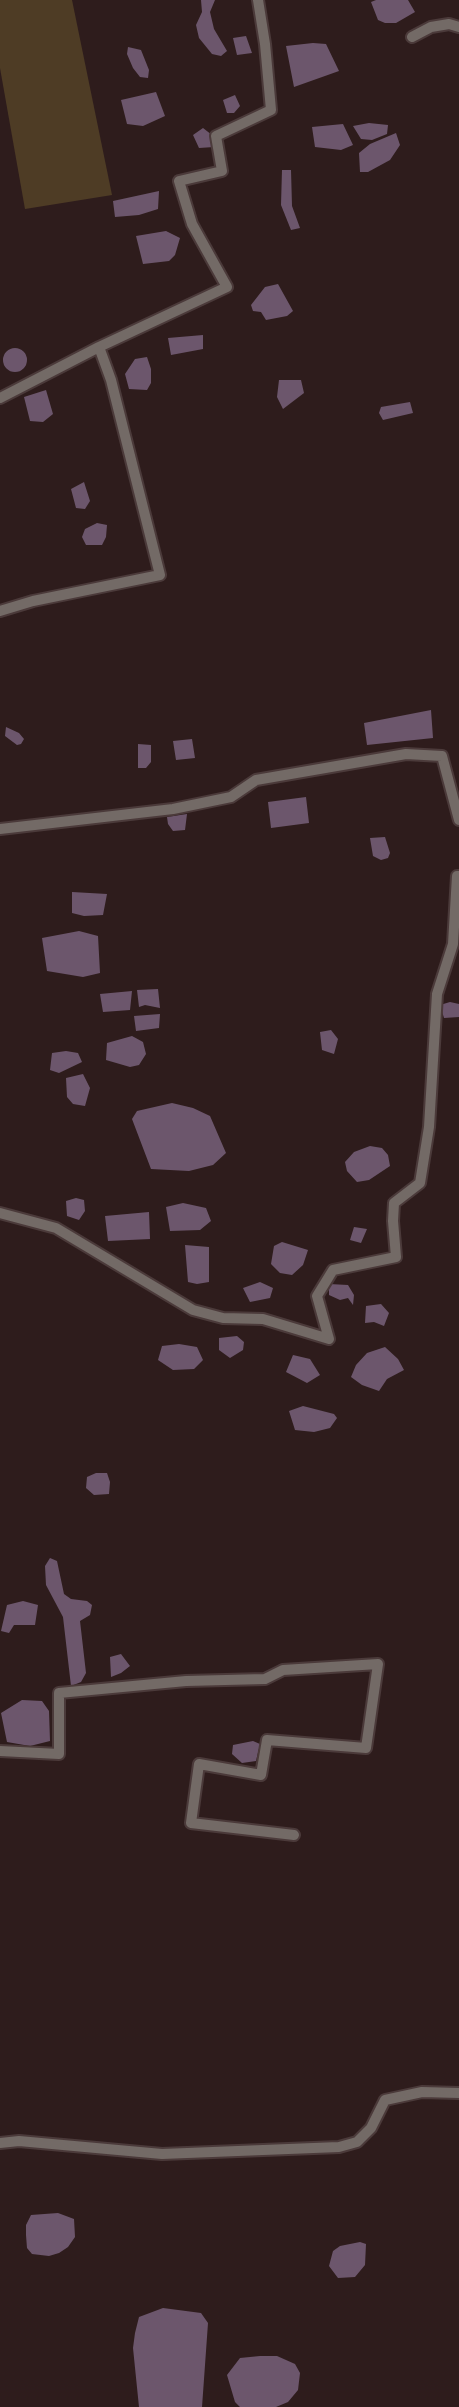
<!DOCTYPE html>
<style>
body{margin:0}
canvas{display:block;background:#2e1c1c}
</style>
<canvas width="459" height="2407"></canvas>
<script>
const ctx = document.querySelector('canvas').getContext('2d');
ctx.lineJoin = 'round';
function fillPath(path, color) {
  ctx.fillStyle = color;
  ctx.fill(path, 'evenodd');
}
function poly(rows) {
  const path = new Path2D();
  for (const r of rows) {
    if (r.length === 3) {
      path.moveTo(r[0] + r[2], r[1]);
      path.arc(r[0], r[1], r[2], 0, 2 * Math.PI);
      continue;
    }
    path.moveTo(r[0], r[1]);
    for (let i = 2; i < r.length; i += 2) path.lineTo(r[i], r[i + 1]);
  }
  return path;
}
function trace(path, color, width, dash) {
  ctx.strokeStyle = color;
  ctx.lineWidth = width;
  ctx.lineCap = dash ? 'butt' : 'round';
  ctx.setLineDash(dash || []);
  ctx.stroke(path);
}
fillPath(poly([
 [0,0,72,0,112,195,25,209,0,68]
]), '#4e3c25');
fillPath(poly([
 [201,0,215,0,210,12,214,29,227,51,221,56,212,54,199,38,196,25,202,12],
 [376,0,408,0,415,12,396,23,385,23,378,20,371,2],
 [246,36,252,53,237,55,233,38],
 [313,43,326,44,339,71,294,87,286,46],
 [128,47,141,50,149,70,148,78,140,77,133,68,127,54],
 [156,92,165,116,143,126,127,124,121,100],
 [235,95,240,106,234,113,227,113,223,100],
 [369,123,388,125,387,134,372,140,361,139,353,126],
 [343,124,353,145,341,150,315,147,312,127],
 [203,128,212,135,214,147,199,148,193,135],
 [396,133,400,145,390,160,368,172,360,172,359,153,370,144],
 [282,170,291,170,292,206,300,228,291,230,281,205],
 [159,191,158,209,139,215,115,217,113,201],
 [166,231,180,238,175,255,169,261,143,264,136,236],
 [278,284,293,311,287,316,266,320,261,312,253,311,251,305,265,287],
 [203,335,203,349,171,355,168,338],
 [15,360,12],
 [147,357,151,369,151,383,147,390,129,389,125,374,135,359],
 [279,380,301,380,304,393,283,409,277,397],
 [46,390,53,414,43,422,30,421,24,397],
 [410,402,413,413,383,420,379,413,381,407],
 [84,482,90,501,85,509,76,508,71,489],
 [97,523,107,525,106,537,102,545,86,545,82,537,85,529],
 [431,710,433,738,367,745,364,723],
 [6,727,19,733,24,739,21,744,17,745,5,736],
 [192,739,195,758,176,760,173,741],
 [138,744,151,745,151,762,146,768,138,768],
 [306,797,309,823,271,828,268,802],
 [187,814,185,830,173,831,168,824,167,817],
 [385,837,390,853,388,858,381,860,373,856,370,838],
 [72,892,107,894,103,915,84,916,72,913],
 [79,931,98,936,100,973,83,977,47,971,42,938],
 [158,989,160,1008,145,1005,139,1007,137,990],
 [132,991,130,1010,103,1012,100,994],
 [450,1002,459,1004,459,1017,444,1018,440,1005],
 [160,1014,159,1028,136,1031,134,1016],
 [331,1030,338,1039,334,1054,322,1050,320,1032],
 [132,1036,143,1042,146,1054,139,1065,130,1067,106,1060,107,1043],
 [66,1051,78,1053,82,1062,59,1073,50,1070,52,1053],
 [83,1074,90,1088,85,1106,73,1104,67,1097,66,1078],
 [172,1103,193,1108,210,1116,226,1153,213,1165,189,1171,151,1169,132,1119,137,1111],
 [370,1146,382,1148,388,1155,390,1166,369,1180,357,1182,347,1171,345,1162,354,1152],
 [76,1198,84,1200,85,1211,79,1220,67,1216,66,1201],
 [183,1203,206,1208,211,1221,200,1230,170,1231,166,1207],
 [149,1212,150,1239,108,1241,105,1216],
 [354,1227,367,1229,361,1243,350,1240],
 [282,1242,308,1250,303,1265,292,1275,280,1273,271,1264,274,1246],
 [185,1245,209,1247,209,1282,197,1284,188,1282],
 [260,1282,273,1288,270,1298,250,1302,243,1288],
 [329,1284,348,1285,354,1295,353,1305,348,1298,340,1300,329,1295],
 [381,1304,389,1313,384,1326,374,1322,365,1323,366,1306],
 [237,1336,244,1342,243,1350,230,1358,219,1350,219,1338],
 [179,1344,197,1347,203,1360,194,1369,173,1370,158,1360,162,1346],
 [385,1347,398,1359,404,1370,387,1379,379,1391,362,1385,351,1377,356,1365,367,1353],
 [293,1355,310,1359,320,1375,307,1383,286,1372],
 [303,1406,334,1414,337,1418,330,1428,314,1432,295,1430,289,1411],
 [96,1473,107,1473,110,1482,109,1494,94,1495,86,1488,87,1477],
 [50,1558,57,1561,64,1594,71,1599,87,1601,92,1605,90,1615,80,1621,86,1673,81,1682,71,1686,63,1617,46,1585,45,1566],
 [23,1601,38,1605,35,1625,14,1625,9,1633,1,1631,7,1605],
 [121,1654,130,1666,121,1673,111,1677,110,1657],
 [22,1700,42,1701,49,1711,50,1741,30,1746,7,1742,1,1713],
 [253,1741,260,1744,256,1761,242,1763,232,1754,233,1745],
 [58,2213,74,2219,75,2237,68,2247,59,2253,49,2256,32,2254,27,2248,26,2235,26,2225,31,2215],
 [360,2242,366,2244,365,2265,355,2277,338,2278,329,2266,333,2251,340,2246],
 [163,2308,201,2313,208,2323,202,2407,139,2407,133,2348,135,2333,139,2317],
 [260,2356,277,2356,295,2364,300,2373,298,2390,288,2402,276,2407,240,2407,235,2402,227,2375,240,2358]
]), '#6c566c');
const minor = poly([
 [412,37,431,27,449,24,459,27],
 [0,398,99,347],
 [0,611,33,601,160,575,111,380,99,347,227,287,192,224,179,181,222,171,216,136,271,110,265,44,258,0],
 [0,829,173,809,231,797,256,780,406,754,442,756,459,820],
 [0,1213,56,1228,193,1310,223,1318,263,1319,329,1339,317,1296,333,1270,396,1257,393,1221,394,1203,420,1183,429,1127,437,994,453,944,457,876,459,876],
 [0,1751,59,1754,59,1693,186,1681,265,1679,283,1670,378,1664,366,1748,267,1740,261,1775,199,1764,191,1823,294,1835],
 [0,2143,19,2141,162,2154,339,2147,357,2142,371,2128,385,2100,422,2092,459,2093]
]);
trace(minor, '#4b3a3a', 14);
trace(minor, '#736a66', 10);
</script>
